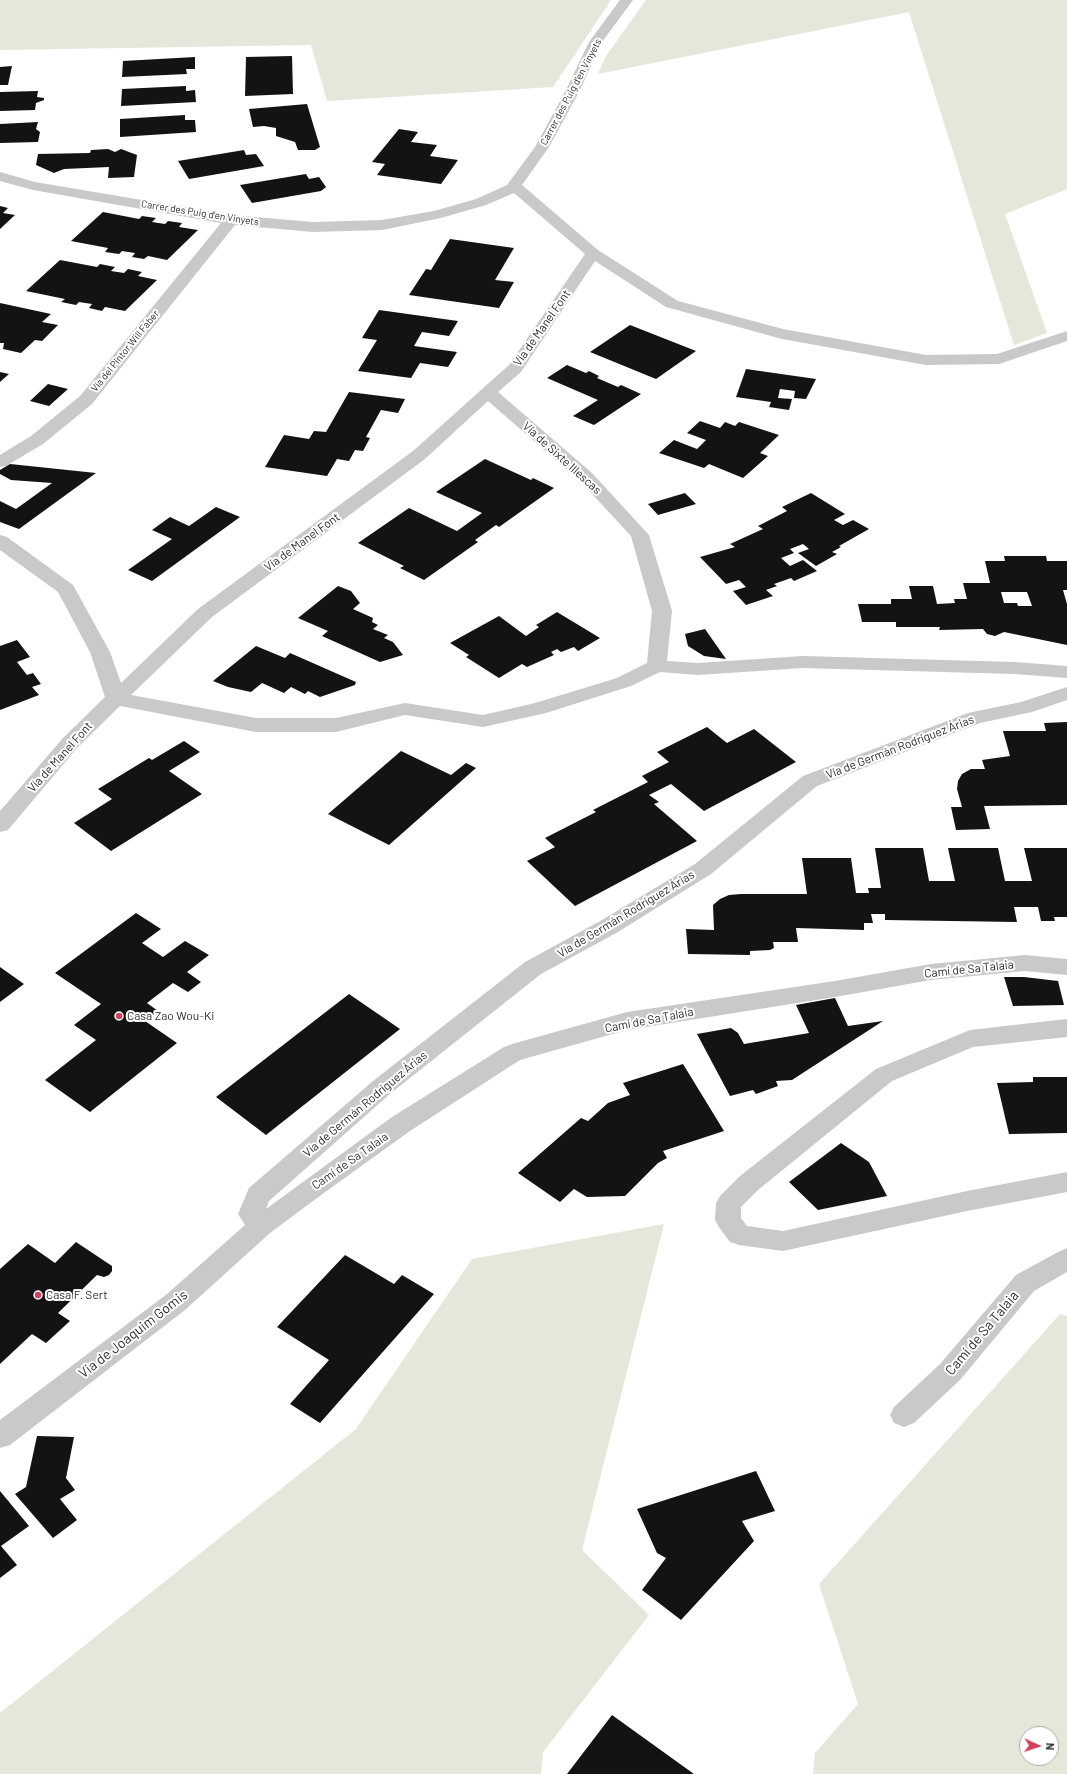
<!DOCTYPE html>
<meta charset="utf-8">
<style>
body{margin:0}
#map{position:relative;width:1067px;height:1774px;overflow:hidden;background:#fff;font-family:Barlow,sans-serif}
canvas{display:block}
.north{position:absolute;left:1019px;top:1726px;width:40px;height:40px;box-sizing:border-box;background:#fff;border:1px solid #ababab;border-radius:50%;rotate:93deg;font-size:11px;font-weight:700;line-height:16px;text-align:center;color:#2c2c2c}
.north::after{content:'';display:block;margin:auto;width:14px;height:18px;background:#d0415d;clip-path:polygon(50% 0,100% 100%,50% 72%,0 100%)}
</style>
<div id="map">
<canvas width="1067" height="1774"></canvas>
<div class="north">N</div>
</div>
<script>
const ctx = document.querySelector('canvas').getContext('2d');
ctx.lineJoin = 'round';
function fillPath(path, color) {
  ctx.fillStyle = color;
  ctx.fill(path, 'evenodd');
}
function poly(rows) {
  const path = new Path2D();
  for (const r of rows) {
    path.moveTo(r[0], r[1]);
    for (let i = 2; i < r.length; i += 2) path.lineTo(r[i], r[i + 1]);
  }
  return path;
}
function trace(path, color, width, dash) {
  ctx.strokeStyle = color;
  ctx.lineWidth = width;
  ctx.lineCap = dash ? 'butt' : 'round';
  ctx.setLineDash(dash || []);
  ctx.stroke(path);
}
function drawText(font, color, halo, rows, align = 'center') {
  ctx.font = font + ' Barlow,sans-serif';
  ctx.lineWidth = 4;
  ctx.setLineDash([]);
  ctx.textBaseline = 'middle';
  ctx.strokeStyle = halo;
  ctx.fillStyle = color;
  for (const [text, x, y, turn = 0] of rows) {
    ctx.save();
    ctx.translate(x, y);
    ctx.rotate((+turn || 0) * Math.PI / 180);
    ctx.textAlign = isNaN(turn) ? turn : align;
    if (halo) ctx.strokeText(text, 0, 0);
    ctx.fillText(text, 0, 0);
    ctx.restore();
  }
}
fillPath(poly([
 [0,0,611,0,553,87,327,101,311,45,0,50],
 [646,0,1067,0,1067,189,1005,214,1047,333,1014,345,909,12,598,74,606,56],
 [664,1224,582,1550,649,1615,543,1752,541,1774,0,1774,0,1713,356,1429,472,1259],
 [1060,1314,1067,1316,1067,1774,813,1774,815,1753,858,1704,819,1584],
 [1027,1734,1051,1734,1051,1758,1027,1758]
]), '#e4e8db');
fillPath(poly([
 [292,56,293,94,245,96,246,57],
 [195,57,195,69,186,69,187,74,122,77,123,61],
 [12,66,8,85,0,85,0,67],
 [186,86,186,91,195,90,196,102,121,106,122,89],
 [38,91,37,97,44,98,44,100,36,103,35,110,0,111,0,92],
 [307,104,320,147,315,150,298,150,295,142,276,136,276,128,264,126,253,127,249,109],
 [185,115,185,120,195,120,196,132,120,137,120,119],
 [38,122,36,129,40,132,38,142,0,143,0,124],
 [399,129,418,132,411,142,437,145,430,156,458,160,441,184,377,175,385,164,372,162],
 [108,149,115,152,121,149,137,155,134,177,108,178,109,167,64,169,54,173,36,165,38,154,90,153,91,150],
 [244,150,246,155,256,154,264,166,189,179,178,161],
 [306,174,309,179,319,177,326,187,321,191,252,203,240,185],
 [0,206,8,208,3,213,15,215,0,229],
 [103,212,139,219,142,216,156,218,152,222,165,224,168,221,182,223,179,227,198,230,167,260,148,256,144,259,132,257,135,253,122,251,119,254,105,252,108,248,71,241],
 [450,239,514,248,495,280,514,282,499,308,409,295,426,269,431,270],
 [60,260,97,267,100,264,115,267,111,271,124,273,128,269,142,272,138,276,157,280,125,311,105,307,102,311,89,308,92,304,79,302,76,305,61,302,65,299,26,291],
 [0,303,51,314,42,322,58,325,42,341,35,340,21,353,3,349,4,343,0,343],
 [379,310,458,321,449,336,422,332,414,346,457,352,448,367,420,363,411,378,358,371,377,340,362,338],
 [630,325,696,351,656,379,590,352],
 [567,365,586,373,589,371,599,376,597,378,618,387,621,385,641,394,594,425,573,416,598,400,547,378],
 [746,369,816,379,806,399,794,398,795,391,780,389,778,398,792,399,789,410,769,407,771,402,736,397],
 [0,372,9,374,0,382],
 [48,384,68,389,49,406,30,401],
 [349,392,405,399,398,413,381,410,366,437,370,438,363,451,355,450,349,461,337,459,327,476,265,467,284,435,309,439,314,431,326,432],
 [700,421,720,428,725,422,735,426,739,422,779,435,760,453,768,456,743,478,709,464,704,468,659,453,674,440,697,449,706,440,687,433],
 [485,459,531,480,533,478,554,488,499,527,496,525,475,540,478,542,424,580,400,568,404,566,358,543,409,508,457,531,482,513,436,492],
 [10,464,96,473,19,529,0,522,0,501,16,509,52,483,11,480,0,474,0,470],
 [685,493,696,504,658,515,648,504],
 [811,493,845,514,834,520,843,525,853,520,869,529,839,546,841,547,832,552,837,554,816,566,798,553,809,549,803,544,790,549,794,553,781,558,790,566,803,560,817,571,794,581,791,578,774,584,777,586,766,590,773,596,746,605,733,591,746,587,739,580,726,584,700,557,735,547,730,544,763,529,758,526,787,511,782,507],
 [216,507,240,517,152,581,128,570,172,539,152,530,170,517,189,526],
 [1004,556,1046,556,1047,561,1067,561,1067,590,1063,590,1067,604,1067,645,1004,632,995,636,987,634,983,629,939,630,940,627,896,627,896,622,862,622,858,604,891,604,891,599,912,599,909,586,933,586,937,604,955,603,954,599,967,599,963,583,990,583,985,561,1005,561],
 [1001,592,1027,592,1032,606,1018,606,1017,603,1004,603],
 [338,586,351,591,360,603,353,609,373,618,372,622,378,625,373,629,388,635,384,638,393,642,403,655,380,662,322,636,328,631,298,618],
 [557,612,600,638,578,651,574,647,561,652,557,649,551,652,554,655,527,667,522,664,499,678,466,657,469,655,450,643,499,616,526,636,539,627,536,625],
 [705,629,726,659,704,656,688,646,685,634],
 [17,640,30,657,17,662,27,675,33,673,41,684,32,687,39,695,0,710,0,646],
 [256,646,285,658,290,653,356,682,355,685,320,697,308,691,305,694,291,687,284,693,262,683,251,692,228,687,213,681],
 [1067,722,1067,805,984,806,990,829,956,830,951,807,962,807,957,789,958,781,962,774,971,769,985,769,982,760,1010,756,1003,731,1046,731,1044,723],
 [707,727,727,743,754,729,796,762,704,811,671,784,649,795,659,802,654,804,697,841,575,906,527,861,555,847,545,838,596,812,593,810,648,782,642,776,669,762,657,752],
 [184,741,200,752,169,771,202,794,111,851,74,823,112,799,98,789,149,758,152,760],
 [401,751,451,775,466,763,476,768,389,845,328,814],
 [875,848,923,848,929,881,955,881,948,848,998,848,1005,881,1032,881,1024,848,1067,848,1067,917,1054,917,1055,921,1041,921,1038,907,1014,907,1017,922,885,920,885,914,871,914,873,923,864,923,864,930,796,928,798,942,773,942,774,948,770,950,750,951,750,955,688,954,686,929,714,930,713,905,720,899,729,895,741,894,807,894,802,858,851,858,856,893,869,893,868,888,881,888],
 [136,913,161,929,142,943,163,957,185,941,209,955,187,972,201,982,188,992,173,983,147,1003,158,1011,145,1021,177,1043,90,1112,45,1080,96,1040,74,1025,101,1004,55,973],
 [0,967,24,984,0,1002],
 [1004,977,1024,977,1058,981,1064,1005,1013,1006],
 [349,994,400,1029,266,1135,216,1097],
 [835,998,848,1026,883,1021,792,1080,776,1081,778,1086,756,1094,753,1090,730,1096,697,1034,731,1028,738,1033,744,1044,809,1033,796,1005],
 [683,1064,724,1131,663,1151,667,1158,658,1163,625,1196,587,1197,574,1189,560,1202,518,1173,581,1118,588,1121,608,1103,630,1095,623,1083],
 [1033,1077,1067,1077,1067,1133,1009,1134,997,1083,1033,1082],
 [841,1143,869,1162,887,1196,818,1210,789,1182],
 [76,1242,112,1266,112,1271,109,1275,104,1277,97,1275,58,1313,70,1321,46,1343,32,1334,0,1364,0,1269,28,1244,55,1263],
 [345,1255,394,1284,402,1275,434,1294,320,1423,290,1404,329,1360,277,1327],
 [37,1436,74,1437,66,1478,75,1490,60,1499,77,1520,53,1538,15,1494,26,1487],
 [756,1471,775,1511,742,1521,754,1541,681,1620,642,1590,666,1558,657,1553,637,1509],
 [0,1491,29,1526,1,1546,17,1565,0,1578],
 [612,1715,694,1774,567,1774]
]), '#131313');
fillPath(poly([
 [620,0,633,0,602,42,579,92,549,147,522,185,598,250,678,301,783,329,926,355,997,354,1067,331,1067,341,999,364,926,365,782,339,666,307,595,261,521,372,498,392,592,473,649,535,672,611,667,661,698,663,803,656,1015,662,1067,666,1067,678,1015,674,803,668,698,675,660,672,631,686,546,713,483,727,405,715,336,732,256,732,120,706,77,748,8,830,0,832,0,811,63,738,105,697,90,652,58,592,0,550,0,535,7,537,73,585,110,652,121,683,198,609,413,451,509,365,585,254,514,193,486,205,441,218,382,230,313,232,235,225,92,404,43,444,6,466,0,467,0,455,31,436,80,396,221,223,33,190,0,181,0,172,35,182,231,215,313,222,382,220,434,211,476,199,507,185,535,147,565,92,589,42,620,0],
 [488,401,580,481,631,536,652,611,647,663,617,678,535,703,483,715,405,703,336,718,256,718,131,695,212,617,425,459,488,401],
 [1067,687,1067,700,1032,712,980,723,817,786,711,874,618,932,541,974,391,1093,269,1201,266,1209,392,1117,504,1047,512,1044,627,1012,835,981,931,964,1025,955,1067,959,1067,975,1025,971,931,980,835,997,627,1030,520,1060,410,1131,317,1198,270,1233,185,1310,10,1445,0,1448,0,1420,167,1294,245,1225,238,1214,249,1188,373,1081,525,962,602,920,695,864,803,776,968,713,1021,702,1067,687],
 [1067,1019,1067,1037,973,1047,892,1081,758,1190,741,1207,741,1218,747,1226,783,1231,967,1191,1067,1172,1067,1192,967,1211,783,1251,739,1245,730,1242,719,1227,715,1220,716,1203,720,1196,740,1176,876,1069,970,1030,1067,1019],
 [1067,1248,1067,1272,1034,1291,960,1380,914,1423,904,1427,894,1423,890,1415,894,1407,940,1364,1016,1275,1058,1252,1067,1248]
]), '#c9c9c9');
for (const [x, y, r, color] of [
 [119,1016,4,"#d0415d"],
 [38,1295,4,"#d0415d"]
]) {
  const dot = new Path2D();
  dot.arc(x, y, r, 0, 2 * Math.PI);
  ctx.fillStyle = color;
  ctx.fill(dot);
  trace(dot, '#fff', 1.5);
}
drawText('10px', '#2c2c2c', '#fff', [
 ["Carrer des Puig d'en Vinyets",571,92,-62],
 ["Carrer des Puig d'en Vinyets",200,213,9],
 ["Vía del Pintor Will Faber",125,351,-51]
]);
drawText('12px', '#2c2c2c', '#fff', [
 ["Vía de Manel Font",542,328,-55],
 ["Vía de Sixte Illescas",562,458,42],
 ["Vía de Manel Font",302,542,-36],
 ["Vía de Germán Rodríguez Árias",900,747,-21],
 ["Vía de Manel Font",60,757,-48],
 ["Vía de Germán Rodríguez Árias",626,914,-31],
 ["Camí de Sa Talaia",969,969,-6],
 ["Camí de Sa Talaia",649,1020,-11],
 ["Vía de Germán Rodríguez Árias",365,1104,-40],
 ["Camí de Sa Talaia",350,1161,-35]
]);
drawText('12px', '#2c2c2c', '#fff', [
 ["Casa Zao Wou-Ki",127,1016],
 ["Casa F. Sert",46,1295]
], 'left');
drawText('14px', '#2c2c2c', '#fff', [
 ["Camí de Sa Talaia",982,1333,-50],
 ["Via de Joaquim Gomis",133,1334,-38]
]);
</script>
